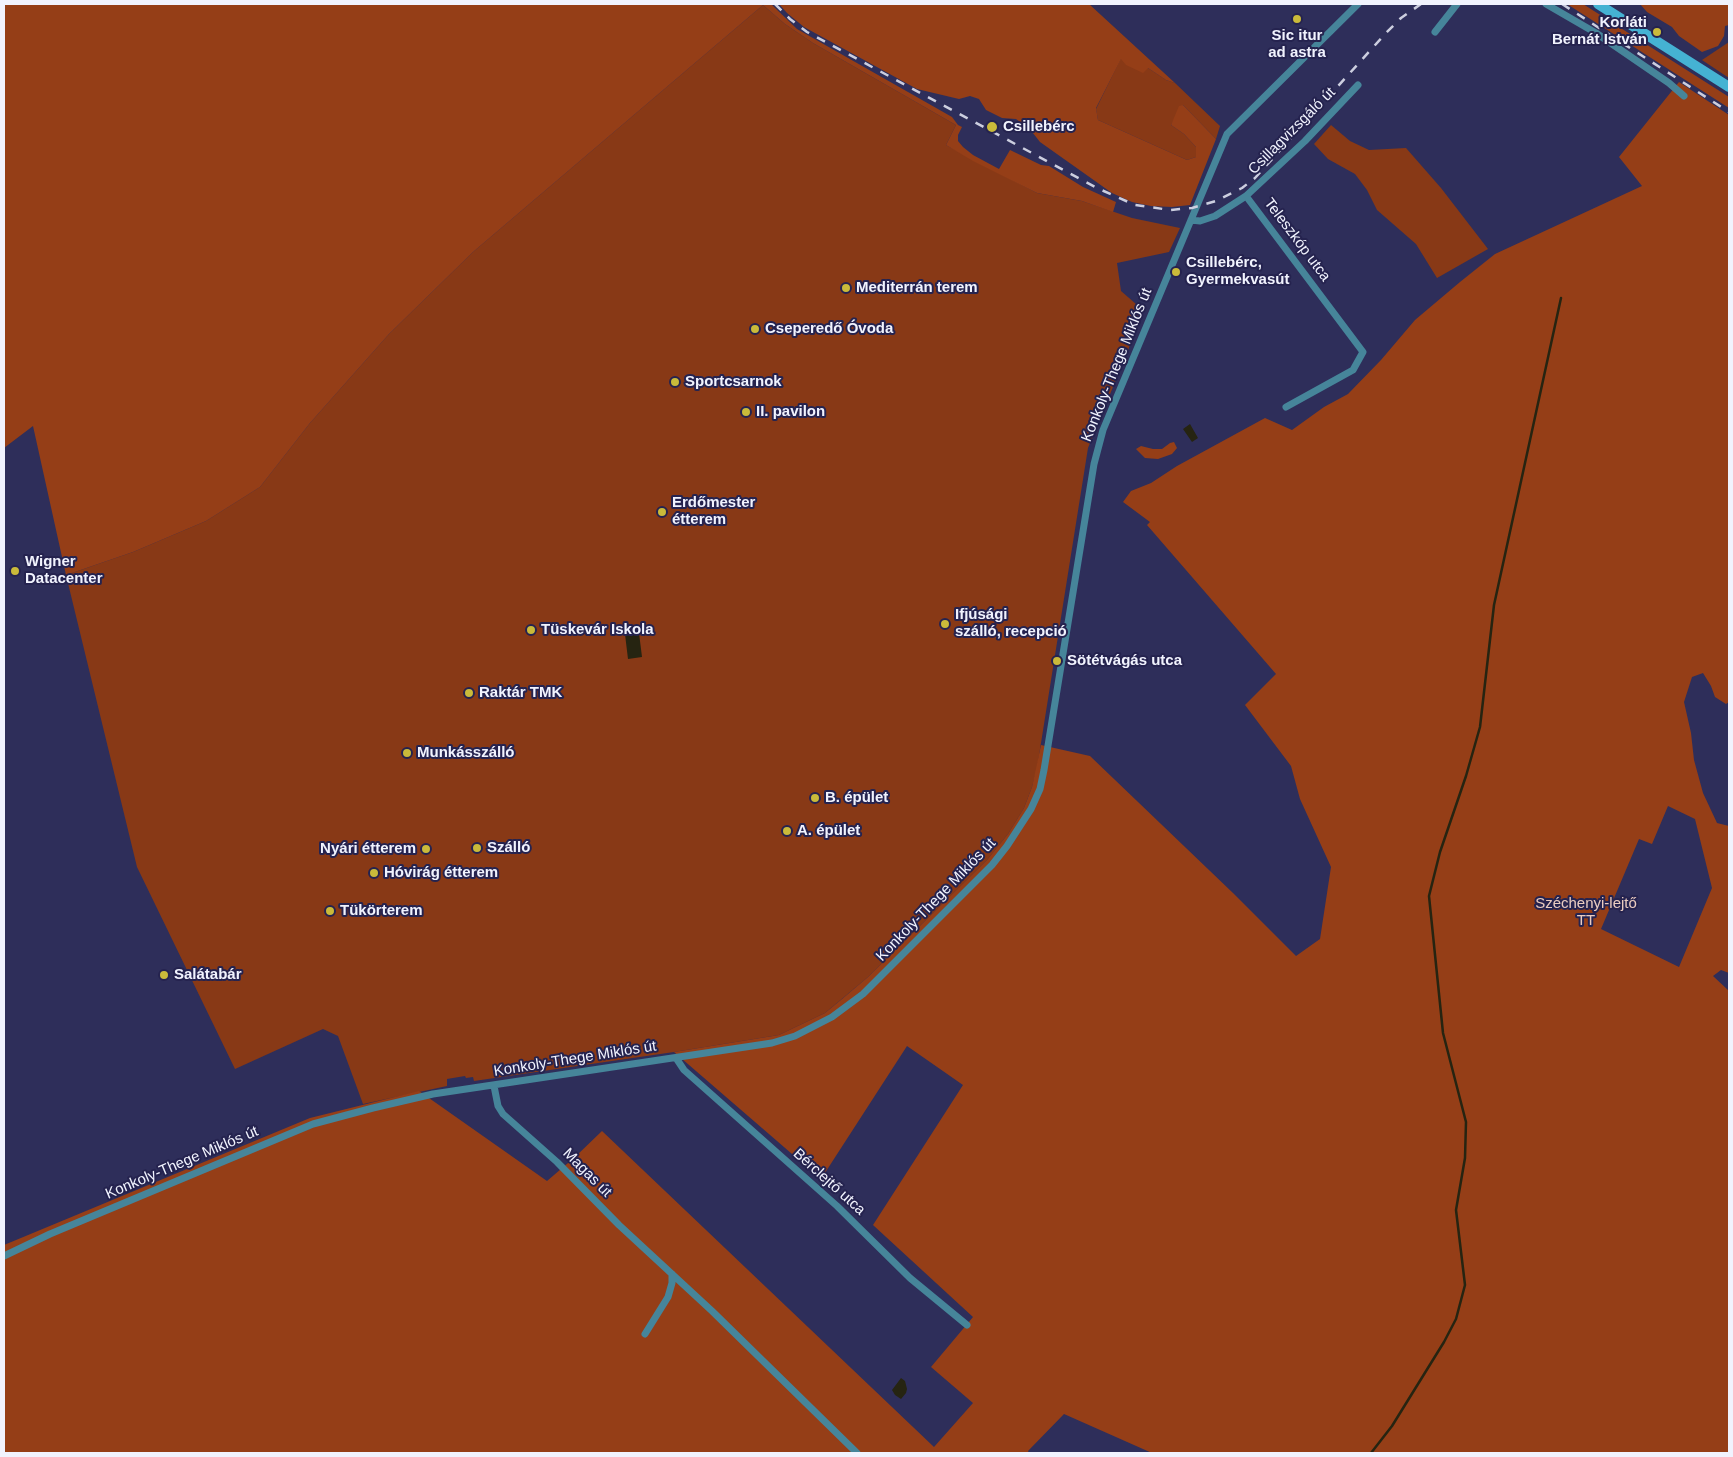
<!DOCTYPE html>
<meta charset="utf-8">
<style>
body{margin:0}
#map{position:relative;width:1733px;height:1457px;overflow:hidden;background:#2e2e5a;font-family:Helvetica,sans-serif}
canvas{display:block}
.frame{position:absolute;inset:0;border:5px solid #f1f3fe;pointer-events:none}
</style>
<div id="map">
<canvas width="1733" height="1457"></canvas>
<div class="frame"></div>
</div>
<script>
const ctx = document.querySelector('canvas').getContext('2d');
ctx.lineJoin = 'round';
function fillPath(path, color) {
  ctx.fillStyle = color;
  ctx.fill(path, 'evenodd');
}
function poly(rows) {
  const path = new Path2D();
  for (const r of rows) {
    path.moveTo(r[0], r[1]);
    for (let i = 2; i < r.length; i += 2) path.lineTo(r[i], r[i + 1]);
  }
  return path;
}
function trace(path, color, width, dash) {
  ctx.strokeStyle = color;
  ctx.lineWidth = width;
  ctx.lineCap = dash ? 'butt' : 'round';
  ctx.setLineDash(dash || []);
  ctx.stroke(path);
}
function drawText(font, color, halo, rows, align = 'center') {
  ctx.font = font + ' Helvetica,sans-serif';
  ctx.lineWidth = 4;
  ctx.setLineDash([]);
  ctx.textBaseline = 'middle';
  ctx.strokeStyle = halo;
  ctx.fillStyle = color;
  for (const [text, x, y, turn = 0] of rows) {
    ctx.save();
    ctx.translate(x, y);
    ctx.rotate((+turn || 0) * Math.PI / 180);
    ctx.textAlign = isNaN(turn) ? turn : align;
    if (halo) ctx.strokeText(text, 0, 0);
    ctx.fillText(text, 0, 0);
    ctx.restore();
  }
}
fillPath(poly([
 [763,5,785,24,813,43,956,125,946,145,1037,193,1082,201,1132,218,1180,228,1169,252,1117,263,1121,291,1144,311,1088,448,1037,768,1032,787,1024,808,1008,834,987,860,868,977,825,1013,779,1035,674,1052,474,1081,473,1077,466,1078,465,1076,447,1079,447,1086,363,1104,338,1036,323,1029,235,1069,137,867,66,575,133,552,206,521,260,487,310,423,389,334,473,252],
 [1729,42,1729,78,1702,60],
 [1121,58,1148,68,1166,80,1175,83,1220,126,1216,139,1183,105,1171,125,1184,134,1196,147,1196,157,1187,160,1098,120,1096,109],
 [1331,125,1350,141,1369,150,1406,148,1441,188,1488,249,1437,278,1416,244,1377,210,1367,190,1355,174,1328,159,1314,144]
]), '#883916');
fillPath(poly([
 [4,4,771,4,797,29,952,117,958,125,962,127,958,135,958,141,963,147,973,155,999,169,1010,150,1041,165,1049,166,1083,187,1116,202,1113,212,1082,201,1037,193,973,161,946,145,956,125,813,43,785,24,763,5,473,252,389,334,310,423,260,487,206,521,133,552,66,575,33,426,4,448],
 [779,4,1089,4,1175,83,1166,80,1148,68,1143,73,1126,65,1121,59,1096,108,1098,120,1187,160,1196,157,1196,147,1184,134,1171,125,1179,106,1183,105,1216,139,1190,205,1172,207,1151,206,1132,202,1112,193,1040,142,1029,128,1016,119,1002,118,986,110,979,99,970,96,959,99,917,89,804,27,787,13],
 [1567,4,1583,4,1729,97,1729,108],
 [1640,4,1729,4,1729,25,1725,26,1724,36,1718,46,1702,52,1679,36,1672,27,1647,12],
 [1679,82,1729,115,1729,702,1726,704,1715,697,1711,686,1703,673,1692,677,1684,702,1691,733,1694,760,1703,793,1717,823,1729,826,1729,973,1721,970,1713,976,1729,991,1729,1453,1152,1453,1064,1414,1028,1451,1029,1453,4,1453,4,1245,310,1118,419,1091,547,1181,575,1157,602,1131,934,1447,973,1403,931,1367,973,1317,873,1225,963,1085,907,1046,821,1179,674,1052,779,1035,825,1013,842,999,868,977,987,860,1008,834,1024,808,1032,787,1041,745,1090,756,1233,893,1296,956,1320,939,1331,867,1300,799,1291,766,1245,705,1276,674,1147,525,1150,522,1123,502,1131,491,1151,483,1177,466,1265,418,1292,430,1324,407,1348,394,1381,360,1415,320,1460,282,1495,254,1642,186,1619,157],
 [1668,806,1695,819,1712,888,1679,967,1601,929,1639,839,1652,844],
 [1174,442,1177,448,1172,454,1158,459,1145,458,1136,449,1141,446,1153,449,1162,449,1170,443]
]), '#953e17');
fillPath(poly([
 [1190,424,1198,438,1192,442,1183,429],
 [638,625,642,657,628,659,624,626],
 [901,1378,905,1381,907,1389,906,1393,901,1399,895,1395,892,1390]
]), '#262411');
trace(poly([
 [1371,1453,1392,1426,1444,1342,1456,1319,1465,1285,1456,1210,1465,1158,1466,1122,1443,1033,1429,896,1440,852,1466,776,1480,727,1494,605,1561,298]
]), '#262411', 2.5);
trace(poly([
 [1546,4,1596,33,1669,83,1684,96],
 [1435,32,1457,4],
 [1246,196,1305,141,1358,85],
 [1191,220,1200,221,1215,216,1246,196,1363,352,1353,370,1286,407],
 [676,1058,684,1070,837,1206,910,1278,967,1325],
 [494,1086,498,1106,503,1114,557,1162,619,1225,712,1311,857,1453],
 [4,1256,50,1234,313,1124,373,1108,433,1094,772,1043,795,1036,832,1017,863,994,992,865,1007,846,1031,809,1040,789,1044,770,1094,464,1103,430,1227,134,1358,4],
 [645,1334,668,1297,672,1283,672,1274]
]), '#46859a', 7);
trace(poly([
 [1598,4,1729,87]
]), '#45b2d3', 10);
trace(poly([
 [775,4,790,19,807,32,1097,188,1135,205,1170,210,1192,208,1216,201,1242,188,1255,178,1386,33,1401,18,1421,4],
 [1562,4,1729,112]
]), '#cccedf', 2.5, [9, 9]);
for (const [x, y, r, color] of [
 [1297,19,5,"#caba3a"],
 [1657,32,5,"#caba3a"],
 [992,127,6,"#caba3a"],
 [1176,272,5,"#caba3a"],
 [846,288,5,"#caba3a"],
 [755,329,5,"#caba3a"],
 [675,382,5,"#caba3a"],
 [746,412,5,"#caba3a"],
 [662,512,5,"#caba3a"],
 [15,571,5,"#caba3a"],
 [945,624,5,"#caba3a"],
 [531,630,5,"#caba3a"],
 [1057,661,5,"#caba3a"],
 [469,693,5,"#caba3a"],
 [407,753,5,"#caba3a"],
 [815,798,5,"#caba3a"],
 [787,831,5,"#caba3a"],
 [477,848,5,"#caba3a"],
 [426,849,5,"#caba3a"],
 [374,873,5,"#caba3a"],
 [330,911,5,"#caba3a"],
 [164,975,5,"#caba3a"]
]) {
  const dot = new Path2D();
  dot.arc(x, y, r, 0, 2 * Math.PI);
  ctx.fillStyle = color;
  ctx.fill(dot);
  trace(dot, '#25234f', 2);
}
drawText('bold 15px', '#f1f3fe', '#25234f', [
 ["Korláti",1647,23,"right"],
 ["Bernát István",1647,40,"right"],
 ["Sic itur",1297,36,"center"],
 ["ad astra",1297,53,"center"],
 ["Csillebérc",1003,127],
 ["Csillebérc,",1186,263],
 ["Gyermekvasút",1186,280],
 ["Mediterrán terem",856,288],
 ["Cseperedő Óvoda",765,329],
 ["Sportcsarnok",685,382],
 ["II. pavilon",756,412],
 ["Erdőmester",672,503],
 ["étterem",672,520],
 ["Wigner",25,562],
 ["Datacenter",25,579],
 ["Ifjúsági",955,615],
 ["szálló, recepció",955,632],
 ["Tüskevár Iskola",541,630],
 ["Sötétvágás utca",1067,661],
 ["Raktár TMK",479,693],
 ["Munkásszálló",417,753],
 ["B. épület",825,798],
 ["A. épület",797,831],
 ["Szálló",487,848],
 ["Nyári étterem",416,849,"right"],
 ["Hóvirág étterem",384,873],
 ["Tükörterem",340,911],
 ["Salátabár",174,975]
], 'left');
drawText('15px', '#f1f3fe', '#25234f', [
 ["Csillagvizsgáló út",1292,131,-45],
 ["Teleszkóp utca",1297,240,53],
 ["Konkoly-Thege Miklós út",1117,365,-68],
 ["Konkoly-Thege Miklós út",936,900,-46],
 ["Konkoly-Thege Miklós út",575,1059,-9],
 ["Konkoly-Thege Miklós út",182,1163,-23],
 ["Magas út",587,1173,45],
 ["Bérclejtő utca",829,1182,42]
]);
drawText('15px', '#eaccc0', '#25234f', [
 ["Széchenyi-lejtő",1586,904],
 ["TT",1586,921]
]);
</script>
